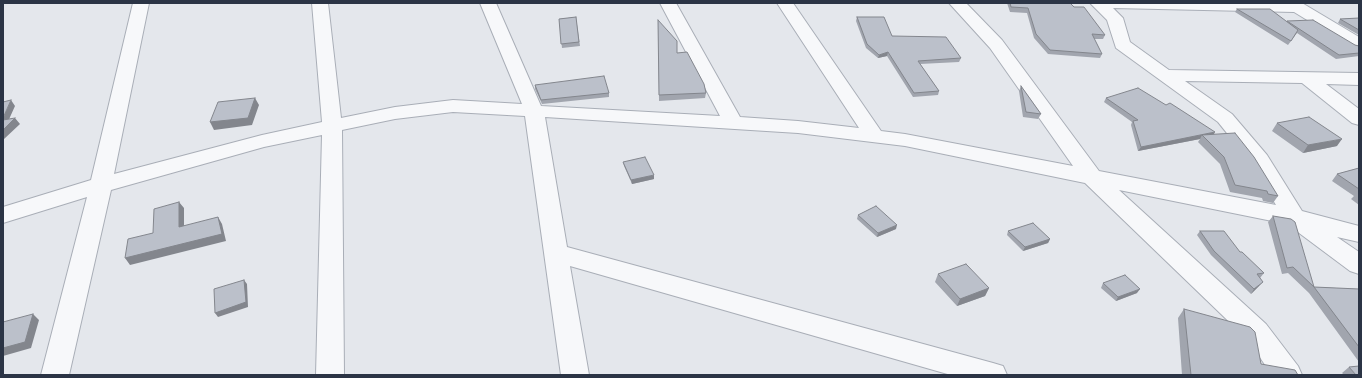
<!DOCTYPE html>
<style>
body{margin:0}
#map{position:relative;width:1362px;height:378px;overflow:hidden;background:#e4e7ec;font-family:Helvetica,sans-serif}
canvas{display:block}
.frame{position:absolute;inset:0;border:4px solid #2b3445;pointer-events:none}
</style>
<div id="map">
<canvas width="1362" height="378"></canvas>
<div class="frame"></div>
</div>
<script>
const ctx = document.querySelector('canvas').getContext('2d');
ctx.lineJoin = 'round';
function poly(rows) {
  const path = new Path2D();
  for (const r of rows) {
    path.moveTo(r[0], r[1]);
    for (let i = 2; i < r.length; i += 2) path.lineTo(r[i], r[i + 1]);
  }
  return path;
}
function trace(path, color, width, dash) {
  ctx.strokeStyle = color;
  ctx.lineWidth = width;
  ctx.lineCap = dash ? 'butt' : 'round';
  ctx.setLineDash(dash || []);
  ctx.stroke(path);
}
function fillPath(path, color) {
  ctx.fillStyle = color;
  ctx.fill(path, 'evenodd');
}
const minor = poly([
 [133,3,149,3,114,174,262,135,322,122,312,3,328,3,341,118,395,107,453,100,522,104,480,3,496,3,541,106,720,116,660,3,676,3,740,117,798,121,859,128,777,3,793,3,881,131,905,134,1073,166,990,48,949,3,966,3,1002,40,1099,171,1276,205,1251,163,1218,122,1116,48,1107,20,1090,3,1302,3,1359,37,1359,49,1353,48,1294,12,1113,8,1123,18,1130,42,1169,70,1359,73,1359,85,1326,84,1359,109,1359,125,1352,123,1302,83,1185,81,1232,114,1267,155,1302,211,1359,226,1359,242,1337,237,1359,252,1359,274,1350,271,1287,224,1119,190,1266,324,1298,366,1302,375,1272,375,1248,340,1085,183,905,146,798,133,545,117,567,247,993,363,1003,366,1007,375,951,375,570,266,589,375,561,375,525,116,453,112,395,119,342,130,344,375,316,375,322,135,264,147,111,190,69,375,41,375,87,197,3,223,3,207,91,180,133,3]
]);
trace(minor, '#a9aeb7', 2);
fillPath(minor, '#f7f8fa');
fillPath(poly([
 [1007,3,1070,3,1105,35,1103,39,1094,39,1102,54,1100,58,1048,54,1034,38,1027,13,1010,12],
 [1237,9,1286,21,1355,45,1359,46,1359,56,1336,59,1297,33,1288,45,1235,12],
 [576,17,580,46,562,48,559,19],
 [857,17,892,36,961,58,959,62,920,64,939,91,938,95,913,97,887,56,878,58,866,48,856,21],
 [1359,18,1359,35,1338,23,1340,19],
 [658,20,677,53,706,93,705,98,659,101],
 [535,85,609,93,609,97,542,104,535,89],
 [1021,86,1041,114,1038,119,1023,117,1019,91],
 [1106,98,1214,134,1278,196,1273,203,1263,201,1262,198,1230,192,1220,164,1198,142,1200,139,1138,151,1131,125,1132,122,1104,102],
 [1277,123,1337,146,1303,153,1272,131],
 [623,162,654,179,632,184,624,166],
 [1359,168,1359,205,1351,199,1354,196,1332,181,1337,174],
 [858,215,896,229,877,237,857,219],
 [1273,216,1314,287,1359,289,1359,362,1309,293,1288,273,1282,274,1268,222],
 [1008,231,1050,239,1048,243,1023,251,1007,235],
 [1200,231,1240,252,1264,273,1260,278,1259,286,1251,294,1211,255,1197,235],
 [938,274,989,288,985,296,957,306,935,282],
 [1103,283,1137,293,1116,301,1101,288],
 [1184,309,1261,364,1298,375,1182,375,1178,318],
 [1349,367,1359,375,1344,375,1342,373]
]), '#a1a5ae');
fillPath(poly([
 [888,52,887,56,878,58,879,55],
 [255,98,259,105,252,125,214,130,210,122],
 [11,100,15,106,6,126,3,122,3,118],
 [15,118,20,124,3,140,3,130],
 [1215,132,1213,136,1202,135,1200,139,1138,151,1141,147],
 [1342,139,1337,146,1303,153,1308,145],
 [654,175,654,179,632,184,631,180],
 [179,202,184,208,184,233,179,227],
 [218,217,222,224,226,241,130,265,125,258],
 [897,225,896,229,877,237,878,233],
 [1050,239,1048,243,1023,251,1025,247],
 [244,280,247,284,248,307,218,317,215,313],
 [1263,282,1251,294,1254,289],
 [989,288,985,296,957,306,960,299],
 [1140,289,1137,293,1116,301,1118,297],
 [33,314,39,320,31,348,3,356,3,348]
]), '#83868d');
const building = poly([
 [1010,3,1070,3,1074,7,1084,7,1105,35,1092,34,1102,54,1050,50,1036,34,1028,8,1011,7,1010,3],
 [1237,9,1270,9,1298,30,1291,41,1237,9],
 [576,17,579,42,561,44,559,19,576,17],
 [857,17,884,17,892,36,946,37,961,58,918,61,939,91,914,93,888,52,879,55,867,44,857,17],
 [1359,18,1359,30,1340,19,1359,18],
 [658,20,677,41,677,53,687,52,704,84,706,93,659,95,658,20],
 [1313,20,1355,45,1359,46,1359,53,1339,55,1287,21,1313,20],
 [604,76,609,93,541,100,535,85,604,76],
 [1021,86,1041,114,1026,112,1021,86],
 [1138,88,1166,105,1170,103,1215,132,1141,147,1133,121,1138,120,1106,98,1138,88],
 [255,98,248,118,210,122,218,102,255,98],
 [11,100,3,118,3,102,11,100],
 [1309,117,1342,139,1308,145,1277,123,1309,117],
 [15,118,3,130,3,120,15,118],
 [1235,133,1254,157,1278,196,1268,194,1267,191,1235,185,1224,157,1202,135,1235,133],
 [645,157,654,175,631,180,623,162,645,157],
 [1359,168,1359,189,1337,174,1359,168],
 [179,202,179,227,218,217,222,234,125,258,128,239,153,233,154,209,179,202],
 [876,206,897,225,878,233,858,215,876,206],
 [1273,216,1291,219,1295,222,1314,287,1359,289,1359,347,1314,287,1293,267,1287,268,1273,216],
 [1033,223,1050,239,1025,247,1008,231,1033,223],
 [1200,231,1224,231,1240,252,1242,252,1264,273,1257,274,1263,282,1254,289,1214,251,1200,231],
 [966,264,989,288,960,299,938,274,966,264],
 [1125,275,1140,289,1118,297,1103,283,1125,275],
 [244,280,246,302,215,313,214,289,244,280],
 [1184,309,1250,327,1255,332,1261,364,1295,370,1298,375,1191,375,1184,309],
 [33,314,25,342,3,348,3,322,33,314],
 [1359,366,1359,375,1356,375,1349,367,1359,366]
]);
fillPath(building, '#bbc0ca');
trace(building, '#83868d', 1);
</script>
